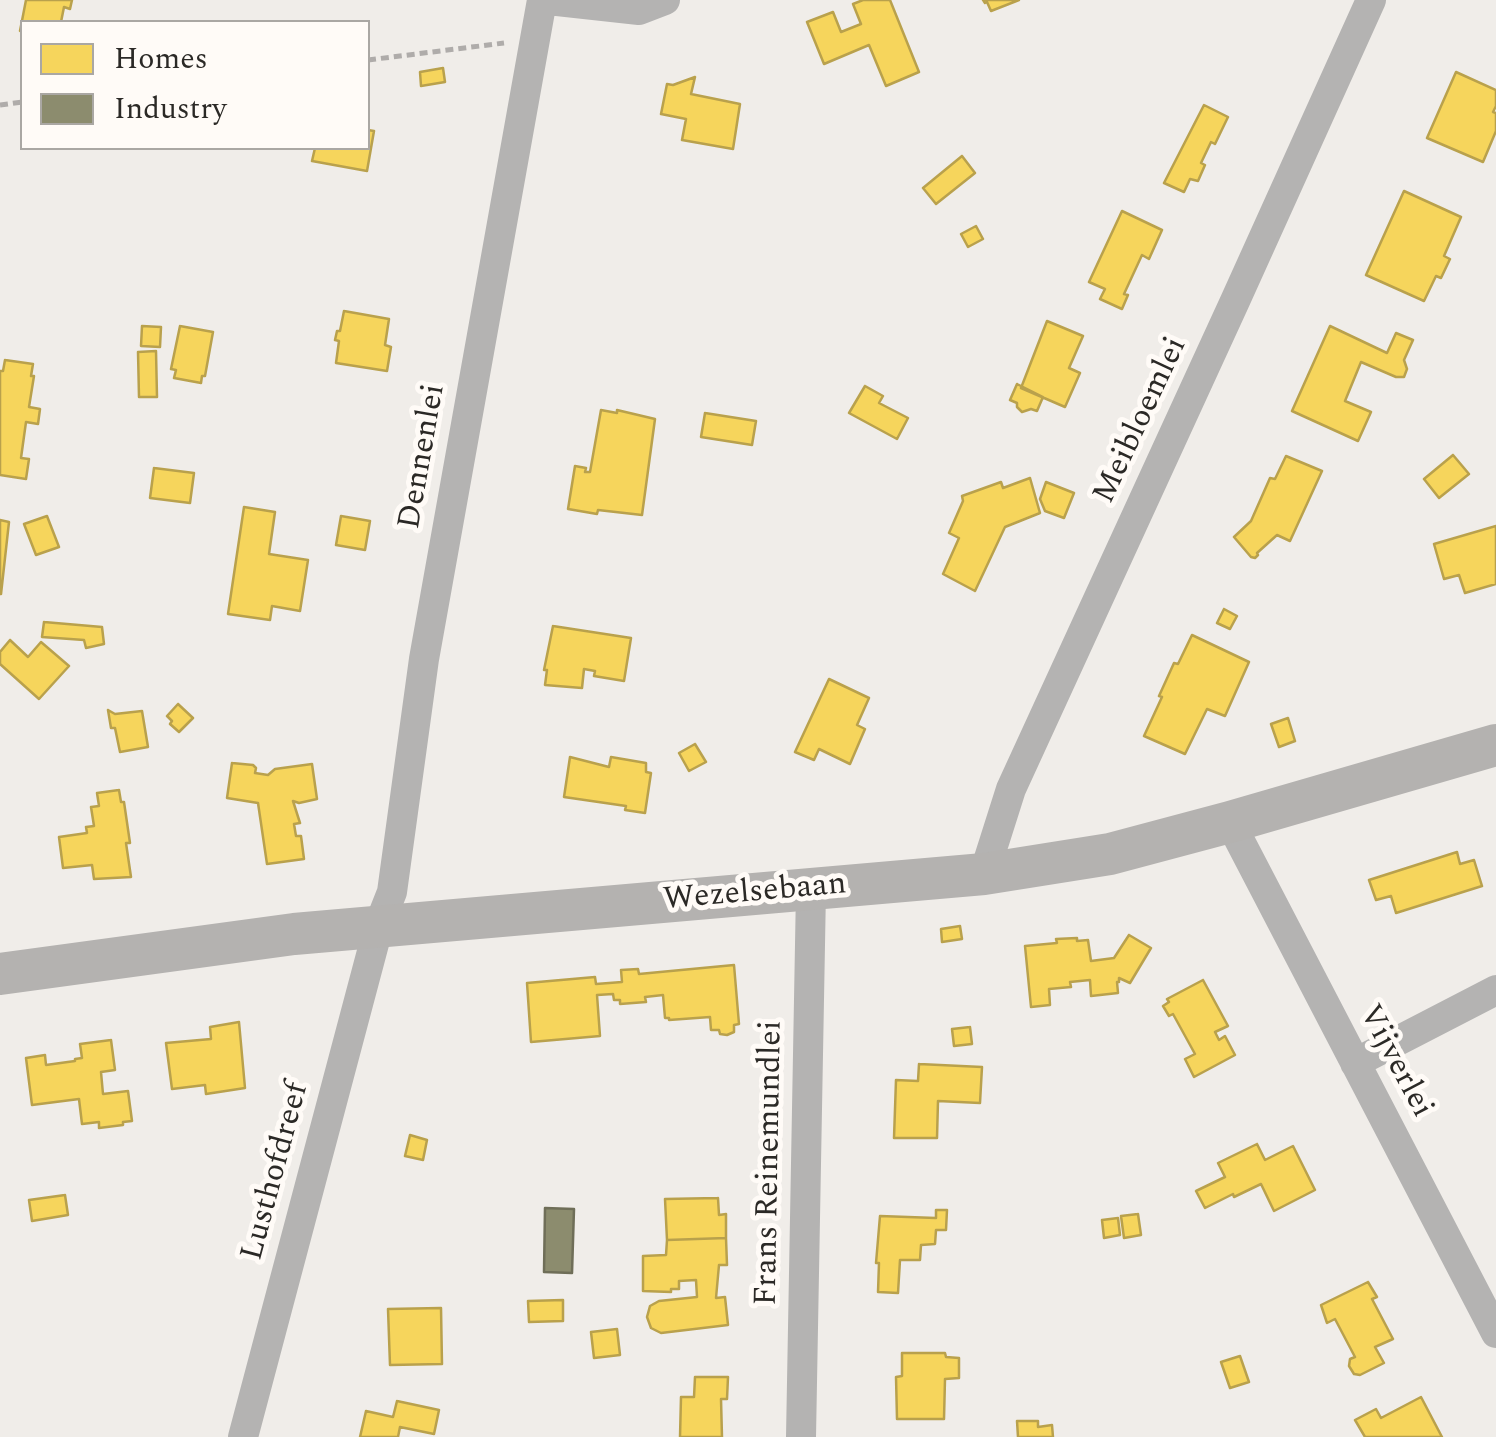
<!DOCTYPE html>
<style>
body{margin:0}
#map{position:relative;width:1496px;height:1437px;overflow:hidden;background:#f0ede9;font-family:Spectral,serif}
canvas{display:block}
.legend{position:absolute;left:20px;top:20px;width:350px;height:130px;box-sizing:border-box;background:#fffbf7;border:2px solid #aaa7a3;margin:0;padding:12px 18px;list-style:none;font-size:30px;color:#2b2926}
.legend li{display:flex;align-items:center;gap:20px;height:50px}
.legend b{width:50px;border:2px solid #aaa7a3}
</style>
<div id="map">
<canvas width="1496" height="1437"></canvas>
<ul class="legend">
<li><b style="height:28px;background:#f6d55c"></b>Homes</li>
<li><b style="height:28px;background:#8c8c6e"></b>Industry</li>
</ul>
</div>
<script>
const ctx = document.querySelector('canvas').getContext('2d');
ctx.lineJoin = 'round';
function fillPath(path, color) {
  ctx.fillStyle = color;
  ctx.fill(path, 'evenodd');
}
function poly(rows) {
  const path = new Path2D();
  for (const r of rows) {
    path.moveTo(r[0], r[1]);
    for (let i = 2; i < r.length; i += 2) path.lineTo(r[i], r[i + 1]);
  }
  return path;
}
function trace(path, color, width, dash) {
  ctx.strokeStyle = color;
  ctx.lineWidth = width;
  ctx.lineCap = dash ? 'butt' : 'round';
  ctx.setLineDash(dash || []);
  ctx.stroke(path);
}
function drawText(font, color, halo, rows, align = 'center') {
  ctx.font = font + ' Spectral,serif';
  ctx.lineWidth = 10;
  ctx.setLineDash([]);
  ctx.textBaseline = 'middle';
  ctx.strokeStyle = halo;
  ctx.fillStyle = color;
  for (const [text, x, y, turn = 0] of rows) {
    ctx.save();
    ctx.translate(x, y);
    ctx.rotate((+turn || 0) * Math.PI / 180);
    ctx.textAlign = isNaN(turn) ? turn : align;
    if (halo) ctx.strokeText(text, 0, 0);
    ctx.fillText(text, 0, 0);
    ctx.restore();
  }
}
const homes = poly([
 [26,0,72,0,70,9,64,7,61,22,22,22,22,32,20,31,26,0],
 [863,0,890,0,919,72,886,86,869,45,824,64,807,22,833,12,841,32,861,24,853,4,863,0],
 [983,0,1019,0,991,11,987,2,985,3,983,0],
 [443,68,445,82,421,86,420,72,443,68],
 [1456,72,1496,90,1496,106,1493,112,1496,113,1496,131,1483,162,1427,138,1456,72],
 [695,77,691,94,740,104,733,149,682,140,686,119,661,114,667,84,673,85,695,77],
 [1204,105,1228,117,1215,144,1211,142,1201,163,1205,165,1198,181,1190,179,1184,192,1164,183,1204,105],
 [368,130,374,131,367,171,312,161,315,148,368,148,368,130],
 [962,156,975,173,936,204,923,188,962,156],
 [1404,191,1461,217,1444,256,1450,259,1441,278,1436,276,1424,301,1366,275,1404,191],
 [1122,211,1162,230,1149,259,1142,255,1124,294,1128,295,1122,309,1100,299,1105,289,1089,282,1122,211],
 [976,226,983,239,968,247,961,234,976,226],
 [344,311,389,319,385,345,391,347,387,371,336,363,339,341,335,340,337,331,340,331,344,311],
 [1047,321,1083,336,1069,368,1080,373,1065,407,1021,388,1047,321],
 [142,326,161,327,160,347,141,346,142,326],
 [180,326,213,332,205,376,202,376,201,383,174,378,176,370,171,369,180,326],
 [1330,326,1387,353,1396,333,1413,340,1404,360,1407,369,1404,377,1396,377,1361,362,1345,401,1371,412,1358,441,1292,411,1330,326],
 [156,351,157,397,139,397,138,352,156,351],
 [5,360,33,364,31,376,34,376,29,407,40,409,38,424,26,422,21,458,29,459,26,479,0,475,0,371,3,371,5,360],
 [1017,384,1043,397,1037,411,1031,409,1022,412,1017,407,1017,403,1010,400,1017,384],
 [865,386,883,396,879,403,908,418,897,439,849,413,865,386],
 [601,410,617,413,617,410,655,419,642,515,598,510,597,514,568,509,575,466,586,468,585,472,590,472,601,410],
 [705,413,756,421,752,445,701,437,705,413],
 [1453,455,1469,474,1439,498,1424,479,1453,455],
 [1286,456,1322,471,1290,541,1277,535,1257,553,1258,555,1255,558,1251,557,1234,537,1251,521,1270,478,1275,479,1286,456],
 [154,468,194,473,190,503,150,498,154,468],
 [1030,478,1040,513,1005,527,975,591,943,574,959,538,949,533,963,501,962,496,1001,482,1003,488,1030,478],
 [1046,482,1074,493,1064,518,1045,511,1040,499,1046,482],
 [244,507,275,512,269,554,308,560,300,611,272,606,270,620,228,614,244,507],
 [47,516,59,547,36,555,24,524,47,516],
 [341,516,370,521,365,550,336,545,341,516],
 [0,520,9,522,1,594,0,594,0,520],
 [1496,526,1496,584,1465,593,1459,575,1444,579,1434,544,1496,526],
 [1224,609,1237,616,1230,629,1217,623,1224,609],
 [44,622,102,627,104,644,86,648,84,640,42,637,44,622],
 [553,626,631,638,624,681,594,676,595,671,584,669,582,688,545,685,547,670,544,670,553,626],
 [1192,635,1249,662,1225,716,1207,709,1185,754,1144,736,1162,697,1159,696,1174,663,1178,664,1192,635],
 [10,640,28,657,41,642,69,666,39,699,0,664,0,652,10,640],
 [829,679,869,698,857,725,865,729,850,764,819,749,814,760,795,752,829,679],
 [178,704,193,718,179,732,170,724,172,721,167,716,178,704],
 [108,710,115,714,142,711,148,747,120,752,115,728,111,728,108,710],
 [1288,718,1295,741,1279,747,1271,724,1288,718],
 [695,744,706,762,689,771,679,753,695,744],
 [570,757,609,767,611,757,646,763,646,772,651,773,645,813,625,810,626,806,564,797,570,757],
 [232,763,253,765,256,768,255,773,268,775,275,769,312,764,317,799,299,803,293,801,300,823,294,824,296,836,301,836,304,859,267,864,258,803,227,798,232,763],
 [119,790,121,802,124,802,130,843,126,843,131,877,94,879,92,865,63,868,59,837,87,833,86,827,94,826,91,807,99,806,97,793,119,790],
 [1457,852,1460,864,1474,860,1482,886,1396,913,1391,896,1376,900,1369,880,1457,852],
 [960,926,962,939,942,942,941,929,960,926],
 [1129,935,1151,948,1130,983,1119,978,1119,982,1117,982,1118,993,1091,996,1090,980,1070,982,1071,987,1049,989,1050,1005,1031,1007,1025,946,1057,943,1056,939,1077,938,1077,941,1088,940,1091,961,1114,958,1129,935],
 [734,965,739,1024,734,1025,734,1032,727,1035,720,1034,719,1030,711,1030,710,1017,669,1020,669,1018,665,1018,663,995,645,997,646,1002,620,1004,620,1000,614,1000,613,994,597,995,600,1036,531,1042,527,983,595,977,596,984,622,982,621,970,638,969,639,974,734,965],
 [1203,980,1228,1026,1215,1032,1219,1040,1225,1036,1235,1055,1194,1077,1185,1059,1195,1054,1173,1014,1169,1016,1163,1006,1169,1002,1167,999,1203,980],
 [239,1022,245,1088,206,1094,205,1085,172,1089,166,1043,211,1039,210,1027,239,1022],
 [970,1027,972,1044,954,1046,952,1029,970,1027],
 [111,1040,115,1070,101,1072,103,1094,128,1091,132,1121,123,1122,123,1125,99,1128,99,1122,82,1124,79,1099,32,1105,26,1058,45,1055,46,1065,75,1061,75,1059,82,1058,80,1044,111,1040],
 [919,1064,982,1067,980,1103,938,1101,937,1138,894,1138,896,1080,918,1081,919,1064],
 [410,1135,427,1140,423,1160,405,1156,410,1135],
 [1257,1144,1265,1160,1293,1146,1315,1190,1274,1211,1261,1184,1234,1197,1233,1194,1205,1208,1196,1191,1225,1177,1218,1163,1257,1144],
 [65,1195,68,1215,32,1221,29,1200,65,1195],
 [718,1198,719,1215,726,1214,726,1238,667,1240,665,1199,718,1198],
 [936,1210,947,1210,946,1230,936,1230,935,1244,921,1245,920,1260,900,1260,898,1293,878,1292,879,1263,876,1263,880,1216,936,1218,936,1210],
 [1138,1214,1141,1235,1124,1238,1121,1216,1138,1214],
 [1118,1218,1120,1235,1104,1238,1102,1220,1118,1218],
 [726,1238,727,1265,719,1265,716,1298,725,1297,728,1325,661,1333,651,1328,647,1317,650,1306,659,1301,697,1297,696,1280,679,1281,679,1289,671,1289,671,1292,643,1291,643,1256,666,1255,667,1240,726,1238],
 [1368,1282,1377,1297,1372,1299,1393,1339,1375,1347,1384,1363,1360,1375,1354,1374,1349,1366,1350,1359,1355,1357,1335,1319,1327,1323,1321,1305,1368,1282],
 [563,1300,563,1321,529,1322,528,1301,563,1300],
 [441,1308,442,1364,390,1365,388,1309,441,1308],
 [617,1329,620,1355,594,1358,591,1332,617,1329],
 [902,1353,945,1353,946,1357,959,1358,959,1378,945,1379,944,1419,897,1419,896,1377,902,1376,902,1353],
 [1240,1356,1249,1382,1230,1388,1221,1362,1240,1356],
 [695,1377,728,1377,727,1399,721,1399,722,1437,680,1437,681,1397,694,1397,695,1377],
 [1421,1397,1442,1437,1365,1437,1355,1420,1376,1409,1381,1418,1421,1397],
 [397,1401,439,1410,434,1434,400,1427,398,1437,360,1437,366,1411,393,1417,397,1401],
 [1017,1421,1038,1421,1038,1427,1052,1425,1053,1437,1018,1437,1017,1421]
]);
fillPath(homes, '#f6d55c');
trace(homes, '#b9a14c', 2.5);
const industry = poly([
 [545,1208,574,1209,572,1273,544,1272,545,1208]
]);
fillPath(industry, '#8c8c6e');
trace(industry, '#6f6e58', 2.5);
trace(poly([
 [368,60,504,43],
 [0,105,22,102]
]), '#afacaa', 5, [8, 5]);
trace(poly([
 [548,0,639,10,665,0],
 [1230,822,1496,1333],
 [984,874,1011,789,1235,301,1371,0],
 [1355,1063,1496,990],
 [243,1437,379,925,392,892,424,659,542,0],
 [801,1437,811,890]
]), '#b4b3b2', 30);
trace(poly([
 [0,974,294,934,984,874,1110,854,1230,822,1496,745]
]), '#b4b2b0', 42);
drawText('32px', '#2b2926', '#fffbf7', [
 ["Meibloemlei",1142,421,-65],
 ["Dennenlei",424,457,-80],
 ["Wezelsebaan",755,894,-5],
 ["Vijverlei",1394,1062,62],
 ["Frans Reinemundlei",771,1163,-89],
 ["Lusthofdreef",277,1172,-75]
]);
</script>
